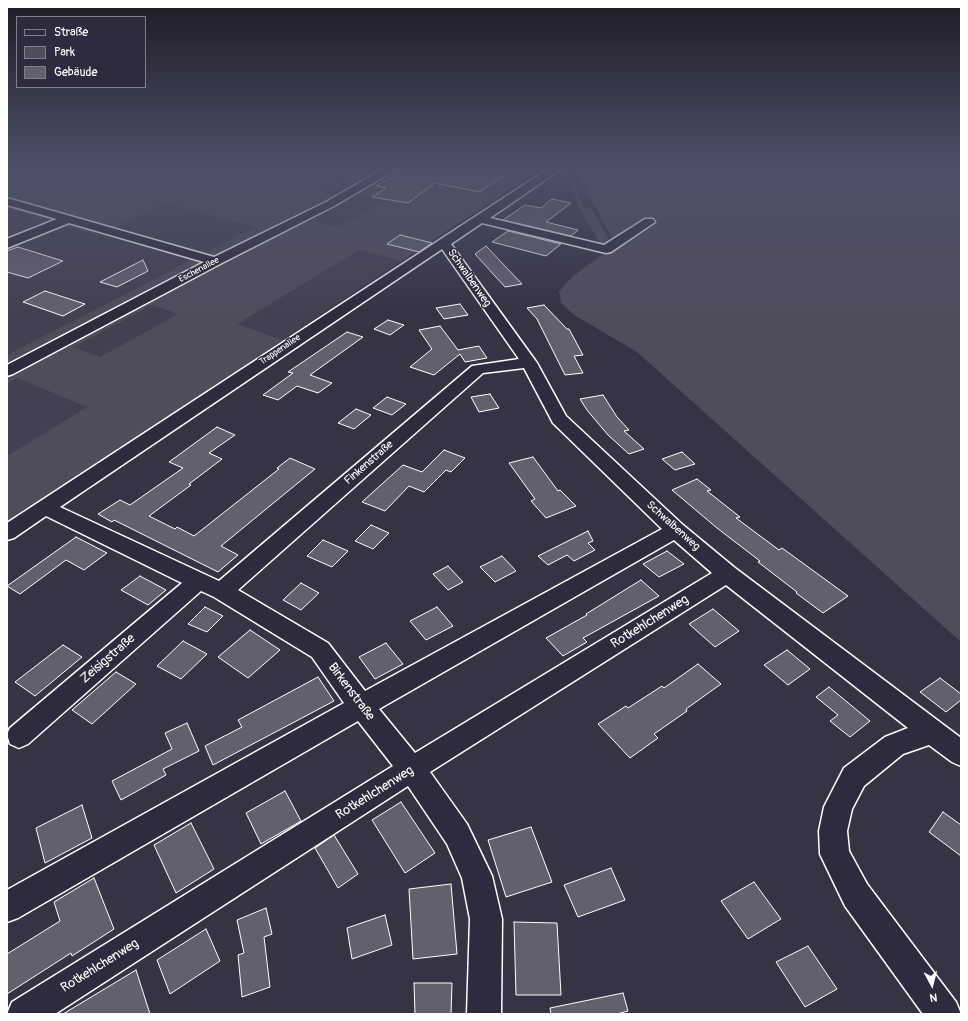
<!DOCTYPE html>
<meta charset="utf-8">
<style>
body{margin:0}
#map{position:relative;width:968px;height:1021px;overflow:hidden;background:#373345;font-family:Pangolin,sans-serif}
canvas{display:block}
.frame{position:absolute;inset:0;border:8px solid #fff;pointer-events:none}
.legend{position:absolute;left:16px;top:16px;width:130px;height:72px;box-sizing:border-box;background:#2f2a3d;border:1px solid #827f8b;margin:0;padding:5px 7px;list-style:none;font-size:12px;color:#fff}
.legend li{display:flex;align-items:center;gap:8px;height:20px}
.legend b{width:20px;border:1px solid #827f8b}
.north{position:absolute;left:912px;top:965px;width:40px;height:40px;-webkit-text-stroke:3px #2f2a3d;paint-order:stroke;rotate:173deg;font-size:11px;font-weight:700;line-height:16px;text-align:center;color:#fff}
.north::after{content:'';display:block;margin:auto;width:14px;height:18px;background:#fff;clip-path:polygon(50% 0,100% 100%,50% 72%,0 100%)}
</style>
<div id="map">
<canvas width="968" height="1021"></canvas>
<div class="frame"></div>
<ul class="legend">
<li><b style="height:5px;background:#2f2a3d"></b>Straße</li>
<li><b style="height:11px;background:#514c5c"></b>Park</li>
<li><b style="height:11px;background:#635f6d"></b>Gebäude</li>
</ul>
<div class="north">N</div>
</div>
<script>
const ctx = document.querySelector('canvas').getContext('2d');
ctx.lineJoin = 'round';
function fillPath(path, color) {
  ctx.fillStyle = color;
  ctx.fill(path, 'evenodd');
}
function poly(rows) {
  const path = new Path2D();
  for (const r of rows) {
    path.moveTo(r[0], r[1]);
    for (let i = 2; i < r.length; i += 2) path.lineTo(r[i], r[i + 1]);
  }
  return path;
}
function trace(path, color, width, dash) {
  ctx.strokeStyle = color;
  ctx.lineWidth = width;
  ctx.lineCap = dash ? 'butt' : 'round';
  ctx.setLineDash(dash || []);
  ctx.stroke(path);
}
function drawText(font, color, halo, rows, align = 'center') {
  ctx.font = font + ' Pangolin,sans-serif';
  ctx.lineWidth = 3;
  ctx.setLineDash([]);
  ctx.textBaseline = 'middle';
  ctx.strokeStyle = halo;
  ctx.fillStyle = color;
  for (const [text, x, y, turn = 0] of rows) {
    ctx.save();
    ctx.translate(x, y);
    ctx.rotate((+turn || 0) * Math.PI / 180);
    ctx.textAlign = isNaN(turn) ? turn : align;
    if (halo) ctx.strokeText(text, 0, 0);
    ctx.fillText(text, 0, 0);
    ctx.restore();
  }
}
fillPath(poly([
 [399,169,419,169,388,189,361,194,386,200,338,227,307,220],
 [338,178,361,183,338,196,314,190],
 [166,204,256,227,7,355,7,209,96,235],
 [359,250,402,261,283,340,238,324],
 [152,305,179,314,100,357,73,347],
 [17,378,87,407,7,456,7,384]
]), '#444051');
fillPath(poly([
 [7,169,233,169,239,172,245,169,399,169,308,220,338,227,385,201,360,194,375,186,388,189,419,169,539,169,402,261,359,250,238,324,283,340,7,523,7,456,87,407,17,378,7,384,7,355,255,227,167,204,97,235,7,209],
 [338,178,360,183,338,195,315,190],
 [152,305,178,314,100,357,74,347],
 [575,169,961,169,961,642,637,352,574,315,561,303,559,291,573,276,606,252,614,242],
 [569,173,584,209,591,208,611,243,602,247,580,209,567,175,559,176,563,174]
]), '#514c5c');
const building = poly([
 [406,169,515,169,479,192,435,183,408,203,372,197,386,188,376,186,406,169],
 [552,199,571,203,546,222,578,230,571,236,503,220,525,205,541,208,552,199],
 [508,231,561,244,546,256,492,242,508,231],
 [400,235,432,243,419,252,387,244,400,235],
 [486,246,522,284,505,287,475,254,486,246],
 [18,247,63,261,28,278,7,272,7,251,18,247],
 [143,260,148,271,117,287,100,282,143,260],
 [45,291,85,304,63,316,23,302,45,291],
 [460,304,468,315,444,319,436,308,460,304],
 [544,305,567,329,569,329,583,355,574,356,583,373,565,375,537,319,527,308,544,305],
 [388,320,404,325,390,335,374,329,388,320],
 [440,326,458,350,479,346,487,358,465,362,460,354,434,375,410,367,432,349,419,330,440,326],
 [347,332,363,337,310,375,332,383,318,393,297,386,278,400,263,395,293,373,288,372,347,332],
 [490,394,499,408,479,412,471,397,490,394],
 [603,395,617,417,629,430,624,431,644,449,629,454,608,435,587,410,580,399,603,395],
 [387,397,406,404,392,415,373,408,387,397],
 [356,409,371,415,354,429,338,423,356,409],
 [217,427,235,435,209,453,222,459,189,484,191,485,149,516,175,529,177,527,194,536,279,469,277,468,290,458,315,469,221,546,238,555,218,572,114,520,112,522,98,514,120,500,130,505,183,468,169,462,217,427],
 [444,450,465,458,451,472,446,470,424,492,409,486,385,511,362,502,403,465,422,472,444,450],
 [682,452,695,464,675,470,662,459,682,452],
 [533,457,558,491,560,490,576,506,546,518,531,501,535,499,509,463,533,457],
 [697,479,711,490,707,491,740,517,736,518,779,550,782,548,848,596,823,613,796,593,797,592,758,562,760,561,717,528,672,490,697,479],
 [371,525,389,533,373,549,355,541,371,525],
 [588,531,593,541,588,543,595,550,574,561,567,555,548,565,538,556,588,531],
 [76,537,107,553,84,570,66,560,20,594,7,586,76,537],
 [323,540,348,551,332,567,307,556,323,540],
 [667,551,684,564,659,577,643,564,667,551],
 [502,556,516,571,495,582,480,567,502,556],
 [448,566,463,582,448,590,433,574,448,566],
 [140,576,166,590,148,605,121,590,140,576],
 [641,580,659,596,583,638,587,642,563,656,546,638,587,615,586,614,641,580],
 [301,583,319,593,301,610,283,600,301,583],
 [205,607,223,616,207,632,188,624,205,607],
 [437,607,453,626,426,640,410,621,437,607],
 [713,609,739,631,715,647,689,624,713,609],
 [250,630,280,650,248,678,218,657,250,630],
 [183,641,207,654,181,679,157,666,183,641],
 [386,643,403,664,375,679,359,657,386,643],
 [63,645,82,657,35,696,15,682,63,645],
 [787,650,810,669,788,685,764,665,787,650],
 [698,664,721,684,686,709,687,711,654,734,658,738,630,758,598,724,626,706,628,708,662,686,664,688,698,664],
 [116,672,136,684,92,724,72,710,116,672],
 [318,677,334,701,213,765,205,746,242,727,238,720,318,677],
 [940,678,961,694,961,700,946,712,920,692,940,678],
 [829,687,870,721,850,737,830,721,838,715,816,697,829,687],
 [187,723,199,751,163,769,166,775,121,800,112,781,172,749,165,733,187,723],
 [285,791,301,821,261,844,246,813,285,791],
 [401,802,435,853,405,873,372,820,401,802],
 [82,805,92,838,45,863,36,828,82,805],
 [943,812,961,825,961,856,929,832,943,812],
 [191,823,214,869,176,893,154,845,191,823],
 [531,827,552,882,506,897,488,840,531,827],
 [334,835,358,874,338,888,315,848,334,835],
 [611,868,625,900,578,917,564,885,611,868],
 [94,878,114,929,72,956,71,953,7,994,7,954,60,921,54,902,94,878],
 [754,882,781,919,748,939,721,901,754,882],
 [451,884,457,954,413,959,409,889,451,884],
 [266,908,272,934,264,937,270,987,242,997,238,955,244,953,237,920,266,908],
 [385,915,392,945,352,959,347,928,385,915],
 [514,922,557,923,561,995,516,995,514,922],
 [206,929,220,961,170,994,157,960,206,929],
 [808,946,837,989,805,1007,776,962,808,946],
 [136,970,150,1014,63,1014,136,970],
 [414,983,452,983,451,1014,415,1014,414,983],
 [623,993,628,1011,617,1014,551,1014,550,1008,623,993]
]);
fillPath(building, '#635f6d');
trace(building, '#fff', 1);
const minor = poly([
 [383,169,397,169,334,206,222,263,13,374,7,376,7,365,204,262,69,223,7,248,7,239,57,219,7,205,7,198,214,257,326,202,383,169],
 [548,169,561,169,490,218,604,245,645,219,653,219,655,222,611,252,606,253,482,223,451,244,537,363,566,416,683,525,735,568,961,738,961,766,952,762,929,745,903,754,864,786,852,809,847,831,849,851,867,884,956,1002,961,1014,923,1014,845,906,820,854,819,831,824,807,844,768,885,737,908,728,726,585,430,772,467,824,492,876,502,919,501,1014,467,1014,470,919,462,878,447,844,408,786,55,1014,7,1014,12,1002,393,766,358,721,18,918,7,922,7,890,344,703,312,657,214,597,201,591,28,744,19,748,10,744,7,734,10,728,182,583,46,516,14,538,7,540,7,523,548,169],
 [442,249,519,359,472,366,219,581,60,507,442,249],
 [524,368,553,423,662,529,365,691,328,643,238,590,483,373,524,368],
 [674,540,712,573,415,753,379,709,674,540]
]);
trace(minor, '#fff', 3);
fillPath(minor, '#2f2a3d');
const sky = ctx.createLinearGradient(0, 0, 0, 312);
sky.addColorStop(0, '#1e1c26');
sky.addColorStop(0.54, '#4d5068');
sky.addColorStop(1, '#4d506800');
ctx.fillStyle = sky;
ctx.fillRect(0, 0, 968, 312);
drawText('9px', '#fff', '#2f2a3d', [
 ["Eschenallee",199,270,-28],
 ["Trappenallee",280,350,-34]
]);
drawText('11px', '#fff', '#2f2a3d', [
 ["Schwalbenweg",469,278,55],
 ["Finkenstraße",369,463,-41],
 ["Schwalbenweg",673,526,42]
]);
drawText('13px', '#fff', '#2f2a3d', [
 ["Rotkehlchenweg",650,622,-32],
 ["Zeisigstraße",108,659,-41],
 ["Birkenstraße",351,692,53],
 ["Rotkehlchenweg",375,793,-32],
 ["Rotkehlchenweg",100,966,-32]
]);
</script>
